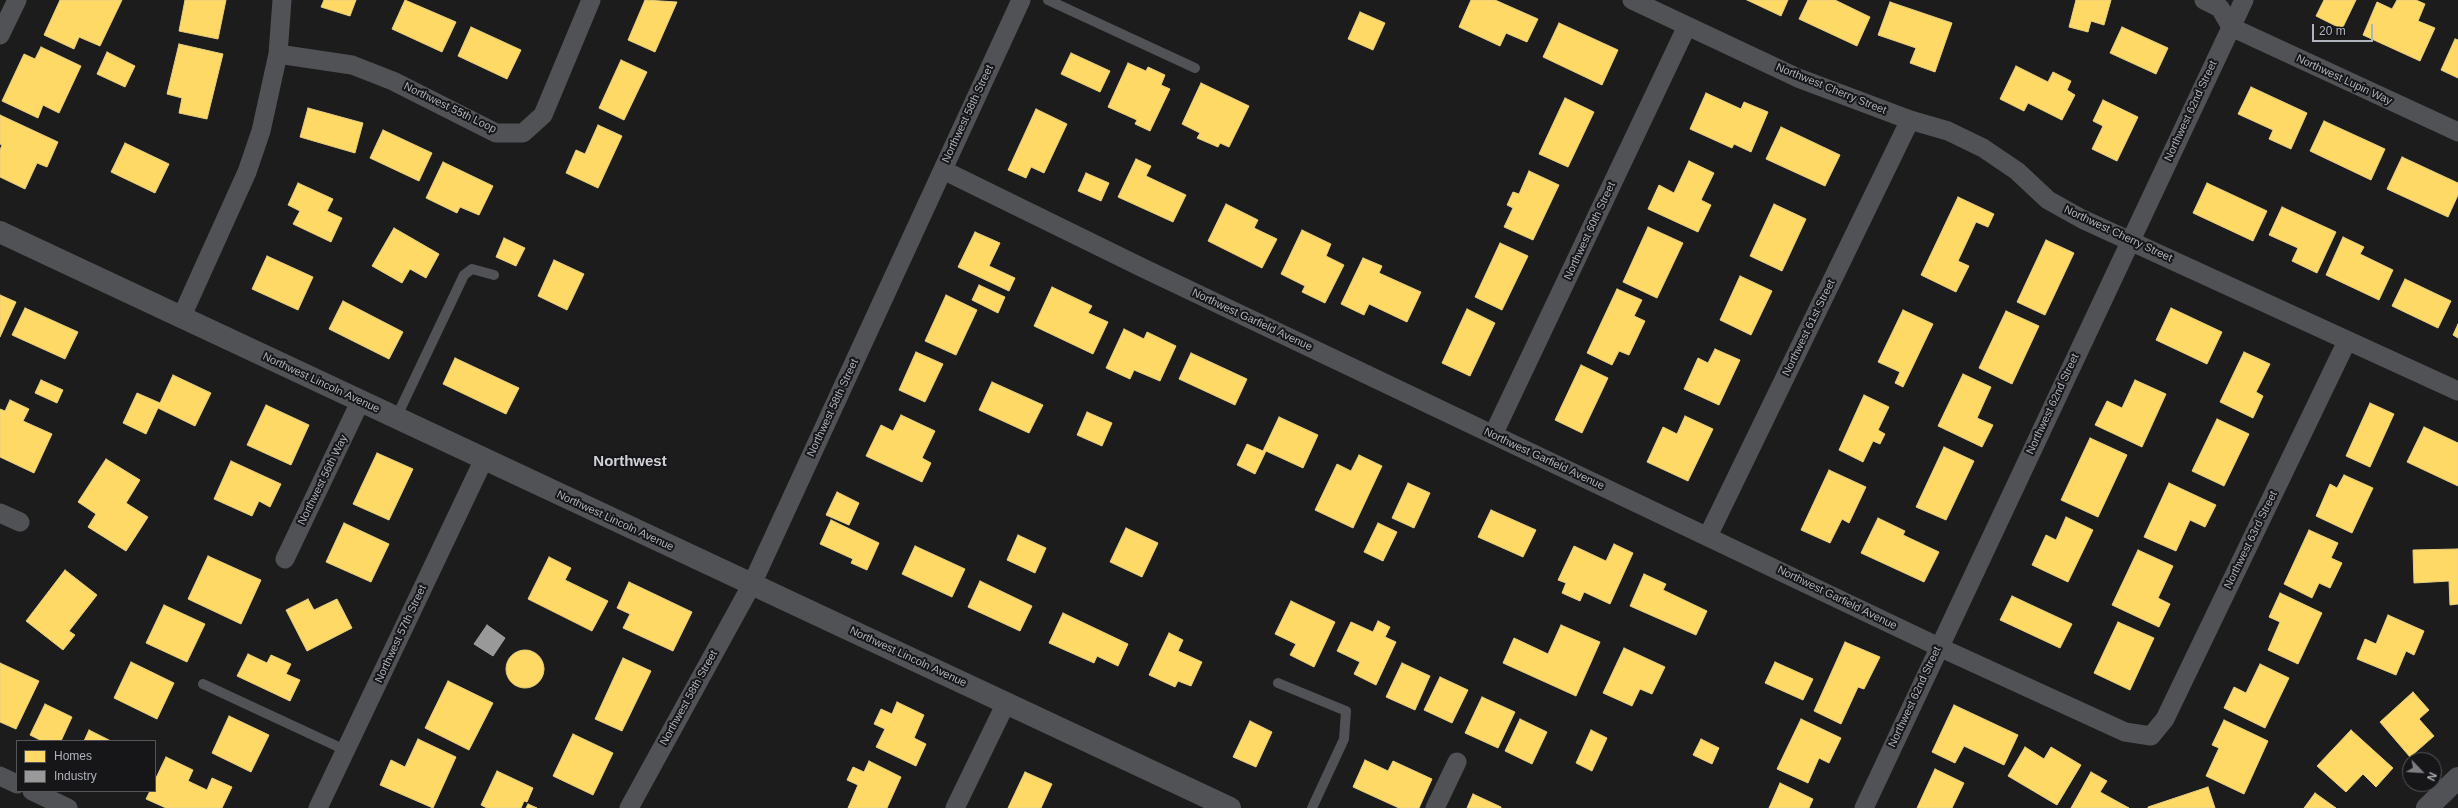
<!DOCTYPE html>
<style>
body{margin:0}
#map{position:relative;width:2458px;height:808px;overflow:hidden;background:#1c1c1c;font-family:Helvetica,sans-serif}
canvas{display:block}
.legend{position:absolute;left:16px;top:740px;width:140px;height:52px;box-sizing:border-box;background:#161618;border:1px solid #535559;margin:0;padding:5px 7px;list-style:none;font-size:12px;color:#afb3bb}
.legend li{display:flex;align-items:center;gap:8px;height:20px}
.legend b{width:20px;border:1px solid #535559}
.north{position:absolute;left:2402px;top:752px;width:40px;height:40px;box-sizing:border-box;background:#161618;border:1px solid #535559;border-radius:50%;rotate:115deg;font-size:11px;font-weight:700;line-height:16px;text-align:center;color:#afb3bb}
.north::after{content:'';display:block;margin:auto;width:14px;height:18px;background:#7c7e83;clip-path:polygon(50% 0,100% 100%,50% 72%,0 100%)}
.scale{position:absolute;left:2312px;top:24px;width:61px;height:18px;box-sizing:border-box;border:2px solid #afb3bb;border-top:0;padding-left:5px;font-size:12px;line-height:14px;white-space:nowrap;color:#afb3bb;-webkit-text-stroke:3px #161618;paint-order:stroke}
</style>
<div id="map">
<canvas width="2458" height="808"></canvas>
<ul class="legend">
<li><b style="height:11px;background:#ffd966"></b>Homes</li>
<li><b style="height:11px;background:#999"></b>Industry</li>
</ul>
<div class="north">N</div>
<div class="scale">20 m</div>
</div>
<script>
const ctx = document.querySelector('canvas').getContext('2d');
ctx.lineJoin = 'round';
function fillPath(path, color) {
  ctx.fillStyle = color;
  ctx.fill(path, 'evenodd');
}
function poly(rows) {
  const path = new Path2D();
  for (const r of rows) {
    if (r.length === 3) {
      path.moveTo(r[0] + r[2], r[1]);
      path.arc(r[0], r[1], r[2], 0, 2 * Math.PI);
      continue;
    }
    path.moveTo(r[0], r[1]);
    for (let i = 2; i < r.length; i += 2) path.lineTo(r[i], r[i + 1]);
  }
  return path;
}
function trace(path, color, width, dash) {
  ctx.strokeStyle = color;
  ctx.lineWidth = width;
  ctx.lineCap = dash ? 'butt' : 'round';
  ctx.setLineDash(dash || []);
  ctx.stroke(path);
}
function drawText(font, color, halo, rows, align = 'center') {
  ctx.font = font + ' Helvetica,sans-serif';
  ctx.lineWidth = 4;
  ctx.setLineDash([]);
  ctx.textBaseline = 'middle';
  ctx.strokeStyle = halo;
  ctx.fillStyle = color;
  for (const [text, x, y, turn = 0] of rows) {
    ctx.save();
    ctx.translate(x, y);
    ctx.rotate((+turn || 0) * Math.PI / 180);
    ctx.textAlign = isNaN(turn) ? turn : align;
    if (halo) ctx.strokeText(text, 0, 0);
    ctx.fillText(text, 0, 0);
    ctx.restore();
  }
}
const homes = poly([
 [60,0,122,0,100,46,79,37,74,49,44,35,60,0],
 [185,0,226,0,218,39,179,31,185,0],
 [324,0,356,0,350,16,321,7,324,0],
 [405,0,456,22,442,52,392,29,405,0],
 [645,0,677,2,655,52,628,40,645,0],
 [1471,0,1495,0,1538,19,1527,42,1506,33,1500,46,1459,27,1471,0],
 [1747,0,1788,0,1781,16,1747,0],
 [1808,0,1835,0,1870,17,1857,46,1799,19,1808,0],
 [2076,0,2111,0,2104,25,2091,21,2088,32,2069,27,2076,0],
 [2324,0,2356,0,2342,29,2316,16,2324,0],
 [2397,0,2416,0,2425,4,2418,21,2435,28,2420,61,2363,35,2377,2,2392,9,2397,0],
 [1890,2,1952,23,1935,72,1910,63,1916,48,1878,35,1890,2],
 [1360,12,1385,23,1373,50,1348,39,1360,12],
 [1559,23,1618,50,1602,85,1543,57,1559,23],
 [471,27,521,50,507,79,458,56,471,27],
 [2122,27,2168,48,2156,74,2110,53,2122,27],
 [2455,39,2458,40,2458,78,2441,70,2455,39],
 [179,44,223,54,207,119,179,113,182,98,167,94,179,44],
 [41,47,81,66,59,113,43,105,38,118,2,101,24,54,35,59,41,47],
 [107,52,135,66,125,87,97,74,107,52],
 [1071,53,1110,71,1100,92,1061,74,1071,53],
 [621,60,647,72,624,120,599,108,621,60],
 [1128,63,1146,71,1148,67,1165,75,1161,85,1170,89,1150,131,1135,124,1137,120,1108,107,1128,63],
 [2016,66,2048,82,2053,72,2071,81,2067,90,2075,95,2062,120,2028,103,2024,111,2000,99,2016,66],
 [1201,83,1249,106,1229,147,1220,143,1218,147,1197,138,1200,133,1182,124,1201,83],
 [2251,87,2307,113,2291,149,2269,139,2273,130,2238,114,2251,87],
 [1706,93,1741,109,1744,102,1768,112,1751,152,1734,144,1732,148,1690,129,1706,93],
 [1565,98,1594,112,1568,167,1539,154,1565,98],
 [2103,100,2138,117,2117,161,2092,149,2103,126,2093,121,2103,100],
 [308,108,363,123,355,153,300,137,308,108],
 [1036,109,1067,124,1044,173,1031,167,1026,178,1008,170,1036,109],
 [0,115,58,142,47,167,37,163,25,189,0,177,0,150,2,145,0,144,0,115],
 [2324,121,2385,149,2371,180,2310,151,2324,121],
 [598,125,622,136,598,188,566,173,576,150,585,154,598,125],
 [1781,127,1840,155,1825,186,1766,159,1781,127],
 [383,130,432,153,419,181,370,158,383,130],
 [125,143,169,164,155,193,111,172,125,143],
 [2402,157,2458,183,2458,195,2448,217,2387,189,2402,157],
 [1136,159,1151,166,1146,176,1186,195,1173,222,1118,197,1136,159],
 [1689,161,1714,173,1701,200,1711,205,1698,232,1648,209,1659,185,1674,193,1689,161],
 [443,162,493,186,479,215,460,207,457,213,426,198,443,162],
 [1529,171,1559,185,1533,240,1504,227,1513,208,1507,205,1513,192,1519,194,1529,171],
 [1086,173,1109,183,1101,201,1078,191,1086,173],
 [298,183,333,199,327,211,342,218,331,242,293,224,300,211,288,205,298,183],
 [2207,183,2267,211,2253,241,2193,213,2207,183],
 [1958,197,1994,214,1988,227,1976,222,1958,261,1969,266,1956,292,1921,275,1958,197],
 [1226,204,1258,220,1254,228,1277,239,1262,268,1208,241,1226,204],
 [1774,204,1806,219,1782,271,1750,256,1774,204],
 [2282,207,2336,232,2317,273,2292,261,2298,248,2269,235,2282,207],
 [1648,227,1683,243,1657,298,1623,282,1648,227],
 [394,228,439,254,426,278,410,269,402,283,372,266,394,228],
 [1302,230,1331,244,1326,256,1344,265,1325,303,1302,292,1305,286,1281,274,1302,230],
 [975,232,1000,243,989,266,1015,278,1009,291,958,267,975,232],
 [2343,237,2364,247,2360,254,2393,270,2379,300,2326,275,2343,237],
 [504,238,525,248,516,266,496,257,504,238],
 [2046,240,2074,253,2045,315,2017,302,2046,240],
 [1500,243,1528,256,1502,310,1475,297,1500,243],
 [267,256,313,277,298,310,252,289,267,256],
 [1363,258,1382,266,1379,273,1421,292,1407,322,1369,304,1364,315,1341,304,1363,258],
 [554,260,584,274,567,310,538,296,554,260],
 [1740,276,1772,291,1751,335,1720,320,1740,276],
 [2405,279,2451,301,2438,328,2392,306,2405,279],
 [979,285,1005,297,998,313,972,300,979,285],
 [1052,287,1092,306,1088,313,1108,322,1093,354,1034,326,1052,287],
 [1617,289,1642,300,1634,316,1645,321,1629,355,1619,351,1612,365,1587,353,1617,289],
 [0,295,16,302,0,337,0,295],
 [946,295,977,310,956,355,925,341,946,295],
 [343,301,403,332,389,359,329,329,343,301],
 [25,308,78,332,65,359,12,335,25,308],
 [2171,308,2222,332,2207,364,2156,340,2171,308],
 [1467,309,1495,323,1470,376,1442,363,1467,309],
 [1903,310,1933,324,1903,387,1895,383,1900,372,1878,362,1903,310],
 [2006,311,2039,326,2012,384,1979,368,2006,311],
 [2458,324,2458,338,2453,335,2458,324],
 [1124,329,1144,339,1147,332,1176,346,1160,381,1134,370,1130,379,1106,368,1124,329],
 [1715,349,1740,360,1719,405,1684,389,1698,358,1708,363,1715,349],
 [916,352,943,364,925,402,899,390,916,352],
 [2244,352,2270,364,2256,392,2263,396,2253,418,2220,402,2244,352],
 [1191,353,1247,379,1235,405,1179,379,1191,353],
 [455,358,519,388,506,414,443,384,455,358],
 [1581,365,1608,378,1582,433,1555,420,1581,365],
 [1963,374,1991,387,1977,418,1993,425,1982,447,1938,426,1963,374],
 [173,375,211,393,195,426,158,408,146,434,123,423,137,393,160,403,173,375],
 [41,380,63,390,57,403,35,393,41,380],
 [2135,380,2166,394,2142,447,2095,425,2107,401,2122,408,2135,380],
 [992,382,1043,405,1029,433,979,410,992,382],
 [1864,395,1889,407,1878,430,1885,434,1880,444,1873,441,1863,462,1839,450,1864,395],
 [10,400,29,409,23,421,52,434,34,473,0,457,0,409,5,411,10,400],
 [2370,403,2394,414,2370,467,2346,456,2370,403],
 [266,405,309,425,291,465,247,445,266,405],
 [1087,412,1112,423,1102,446,1077,435,1087,412],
 [901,415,935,431,922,458,931,463,922,482,866,456,881,425,893,431,901,415],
 [1685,416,1713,429,1688,481,1647,462,1663,427,1677,434,1685,416],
 [1279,417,1318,435,1303,468,1266,451,1255,474,1237,465,1247,444,1263,451,1279,417],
 [2217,419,2249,434,2224,486,2192,471,2217,419],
 [2424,427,2458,443,2458,486,2407,462,2424,427],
 [2090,438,2127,455,2098,517,2061,500,2090,438],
 [1944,447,1974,461,1946,520,1916,507,1944,447],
 [377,453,413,469,389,520,353,504,377,453],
 [1359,455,1382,466,1353,528,1315,510,1337,464,1351,471,1359,455],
 [106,459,140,480,126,503,148,517,126,551,88,527,96,514,78,502,106,459],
 [231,461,281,484,270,507,259,501,252,516,214,499,231,461],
 [1829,470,1866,487,1849,523,1842,519,1830,543,1801,530,1829,470],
 [2344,475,2373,488,2352,533,2316,516,2330,484,2337,488,2344,475],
 [1408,483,1430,493,1414,528,1392,518,1408,483],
 [2169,483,2216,505,2205,527,2190,520,2176,551,2144,537,2169,483],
 [837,492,859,503,849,525,826,515,837,492],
 [1491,510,1536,530,1523,557,1478,537,1491,510],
 [2066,517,2093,530,2068,582,2032,565,2046,535,2056,540,2066,517],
 [1878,518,1905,531,1903,535,1939,552,1924,582,1861,553,1878,518],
 [831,520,879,543,867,570,851,563,853,559,820,544,831,520],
 [344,523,389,544,371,582,326,562,344,523],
 [1378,523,1397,532,1383,561,1364,552,1378,523],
 [1126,528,1158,543,1142,577,1110,562,1126,528],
 [2309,530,2338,543,2331,558,2342,563,2330,588,2319,583,2312,598,2284,584,2309,530],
 [1018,535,1046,548,1035,573,1007,560,1018,535],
 [1614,544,1633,553,1610,604,1584,592,1580,601,1562,593,1566,583,1558,580,1574,546,1606,561,1614,544],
 [915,546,965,569,952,597,902,574,915,546],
 [2458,549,2458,604,2450,605,2449,581,2414,583,2413,550,2458,549],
 [2138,550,2173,566,2158,598,2170,604,2159,627,2112,605,2138,550],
 [208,556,261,580,241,624,188,599,208,556],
 [549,557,571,568,565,580,608,601,592,631,528,599,549,557],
 [65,570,97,595,69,631,75,635,63,650,26,621,65,570],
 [1644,574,1666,584,1663,590,1707,611,1696,635,1630,606,1644,574],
 [980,581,1032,606,1020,631,968,607,980,581],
 [629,582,692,612,673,651,623,628,630,614,617,608,629,582],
 [2280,593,2322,613,2298,664,2268,650,2280,622,2269,617,2280,593],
 [2012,596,2072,624,2060,648,2000,620,2012,596],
 [308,599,314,610,337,599,352,628,307,651,286,610,308,599],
 [1291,601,1335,622,1314,667,1290,655,1296,644,1275,634,1291,601],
 [164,605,205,624,187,662,146,643,164,605],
 [1063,613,1128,644,1118,666,1097,656,1094,663,1049,643,1063,613],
 [2388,615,2424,631,2414,655,2406,651,2396,675,2357,659,2365,639,2376,644,2388,615],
 [1378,621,1390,627,1385,637,1396,642,1376,685,1354,674,1360,662,1337,651,1351,622,1373,632,1378,621],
 [2118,622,2154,638,2130,690,2094,673,2118,622],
 [1561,625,1600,642,1576,696,1503,663,1514,638,1548,654,1561,625],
 [1169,633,1183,640,1178,651,1202,662,1191,686,1178,681,1175,687,1149,675,1169,633],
 [1845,642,1880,657,1864,689,1858,687,1841,724,1814,711,1845,642],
 [1624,648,1665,667,1652,694,1640,689,1632,706,1603,693,1624,648],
 [525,669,19],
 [248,654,267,663,271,655,291,664,286,674,300,680,290,701,237,676,248,654],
 [623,658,651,671,622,731,595,719,623,658],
 [131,662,174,683,157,719,114,698,131,662],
 [1775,662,1813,679,1803,700,1765,683,1775,662],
 [0,663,39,681,16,729,0,722,0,663],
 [1402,663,1430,676,1415,710,1386,697,1402,663],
 [2260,664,2289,678,2265,728,2224,708,2234,687,2246,693,2260,664],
 [1440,677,1468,690,1452,723,1424,710,1440,677],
 [448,681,493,703,469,750,425,728,448,681],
 [2413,692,2429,710,2419,719,2434,736,2410,757,2380,722,2413,692],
 [1482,697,1515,712,1498,748,1465,733,1482,697],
 [897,702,924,715,914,738,926,744,916,766,876,747,885,729,874,724,881,709,892,714,897,702],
 [45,704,72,717,61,741,42,741,30,735,45,704],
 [1954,705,2018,735,2004,765,1964,746,1955,763,1932,752,1954,705],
 [229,716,269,735,251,772,212,753,229,716],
 [1520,719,1547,732,1532,764,1505,751,1520,719],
 [1801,719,1841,738,1829,763,1819,758,1808,783,1777,769,1801,719],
 [2224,720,2268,741,2244,794,2206,776,2219,748,2212,745,2224,720],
 [1250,721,1272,732,1256,767,1233,757,1250,721],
 [89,730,111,741,84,741,89,730],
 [1591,730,1607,738,1592,771,1576,763,1591,730],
 [2351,730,2393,768,2376,787,2363,774,2346,792,2317,766,2351,730],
 [573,734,613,753,593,795,553,776,573,734],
 [418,739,456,757,433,808,380,785,391,760,405,767,418,739],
 [1701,739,1719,748,1712,764,1693,755,1701,739],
 [2025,747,2044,759,2051,747,2081,765,2057,805,2008,776,2025,747],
 [166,757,193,770,188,781,207,790,212,778,232,787,222,808,166,808,146,799,150,791,155,791,155,780,166,757],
 [1365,760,1388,771,1393,761,1432,779,1419,808,1399,808,1353,787,1365,760],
 [869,761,901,777,887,808,848,808,858,785,847,780,853,767,864,772,869,761],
 [1935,769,1964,783,1952,808,1917,808,1935,769],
 [497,771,533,788,527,802,524,801,521,808,487,808,481,805,497,771],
 [1025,772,1052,784,1041,808,1008,808,1025,772],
 [2091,772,2107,781,2100,792,2129,808,2071,808,2091,772],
 [1780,783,1813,799,1809,808,1769,808,1780,783],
 [2208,787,2215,808,2148,808,2148,807,2208,787],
 [2315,793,2336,808,2304,808,2315,793],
 [1473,794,1501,807,1501,808,1467,808,1473,794],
 [528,804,537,808,526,808,528,804]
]);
fillPath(homes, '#ffd966');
trace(homes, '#e7ce80', 1);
const industry = poly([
 [487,625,505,638,493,656,474,644,487,625]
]);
fillPath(industry, '#999');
trace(industry, '#a0a1a3', 1);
trace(poly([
 [1048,0,1195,68],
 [396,418,464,275,472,269,494,275],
 [1278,683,1346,711,1344,739,1312,808],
 [203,684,345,750]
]), '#515255', 10);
trace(poly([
 [282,0,278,54,352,65,393,81,496,133,523,133,543,115,591,0],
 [1632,0,1798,78,1910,120,1948,131,1983,148,2017,171,2048,200,2082,219,2458,391],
 [2204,0,2220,8,2231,27,2458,132],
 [0,35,17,0],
 [943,170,1145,269,1939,647,2125,732,2151,736,2165,719,2347,341],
 [181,318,247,172,261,131,278,54],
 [1493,435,1687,26],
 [0,513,20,522],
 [1708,536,1910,120],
 [285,559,360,402],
 [0,776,17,784],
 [32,791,68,808],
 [318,808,484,459],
 [629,808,752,584,1021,0],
 [955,808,1006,703],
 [1435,808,1457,762],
 [1864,808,2244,0]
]), '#515255', 19);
trace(poly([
 [0,232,1230,808],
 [2427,808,2458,778]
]), '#515255', 22);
drawText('11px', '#afb3bb', '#161618', [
 ["Northwest Lupin Way",2344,80,25],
 ["Northwest Cherry Street",1831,89,22],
 ["Northwest 55th Loop",450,108,26],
 ["Northwest 62nd Street",2191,111,-65],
 ["Northwest 58th Street",968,114,-65],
 ["Northwest 60th Street",1590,231,-65],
 ["Northwest Cherry Street",2118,234,25],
 ["Northwest Garfield Avenue",1252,320,25],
 ["Northwest 61st Street",1809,328,-64],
 ["Northwest Lincoln Avenue",321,383,25],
 ["Northwest 62nd Street",2053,404,-65],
 ["Northwest 58th Street",833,408,-65],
 ["Northwest Garfield Avenue",1544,459,25],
 ["Northwest 56th Way",323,480,-64],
 ["Northwest Lincoln Avenue",615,521,25],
 ["Northwest 63rd Street",2251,540,-64],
 ["Northwest Garfield Avenue",1837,598,26],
 ["Northwest 57th Street",401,634,-65],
 ["Northwest Lincoln Avenue",908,657,25],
 ["Northwest 62nd Street",1915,697,-65],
 ["Northwest 58th Street",689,698,-61]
]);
drawText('bold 15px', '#d0d2d7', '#161618', [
 ["Northwest",630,462]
]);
</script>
